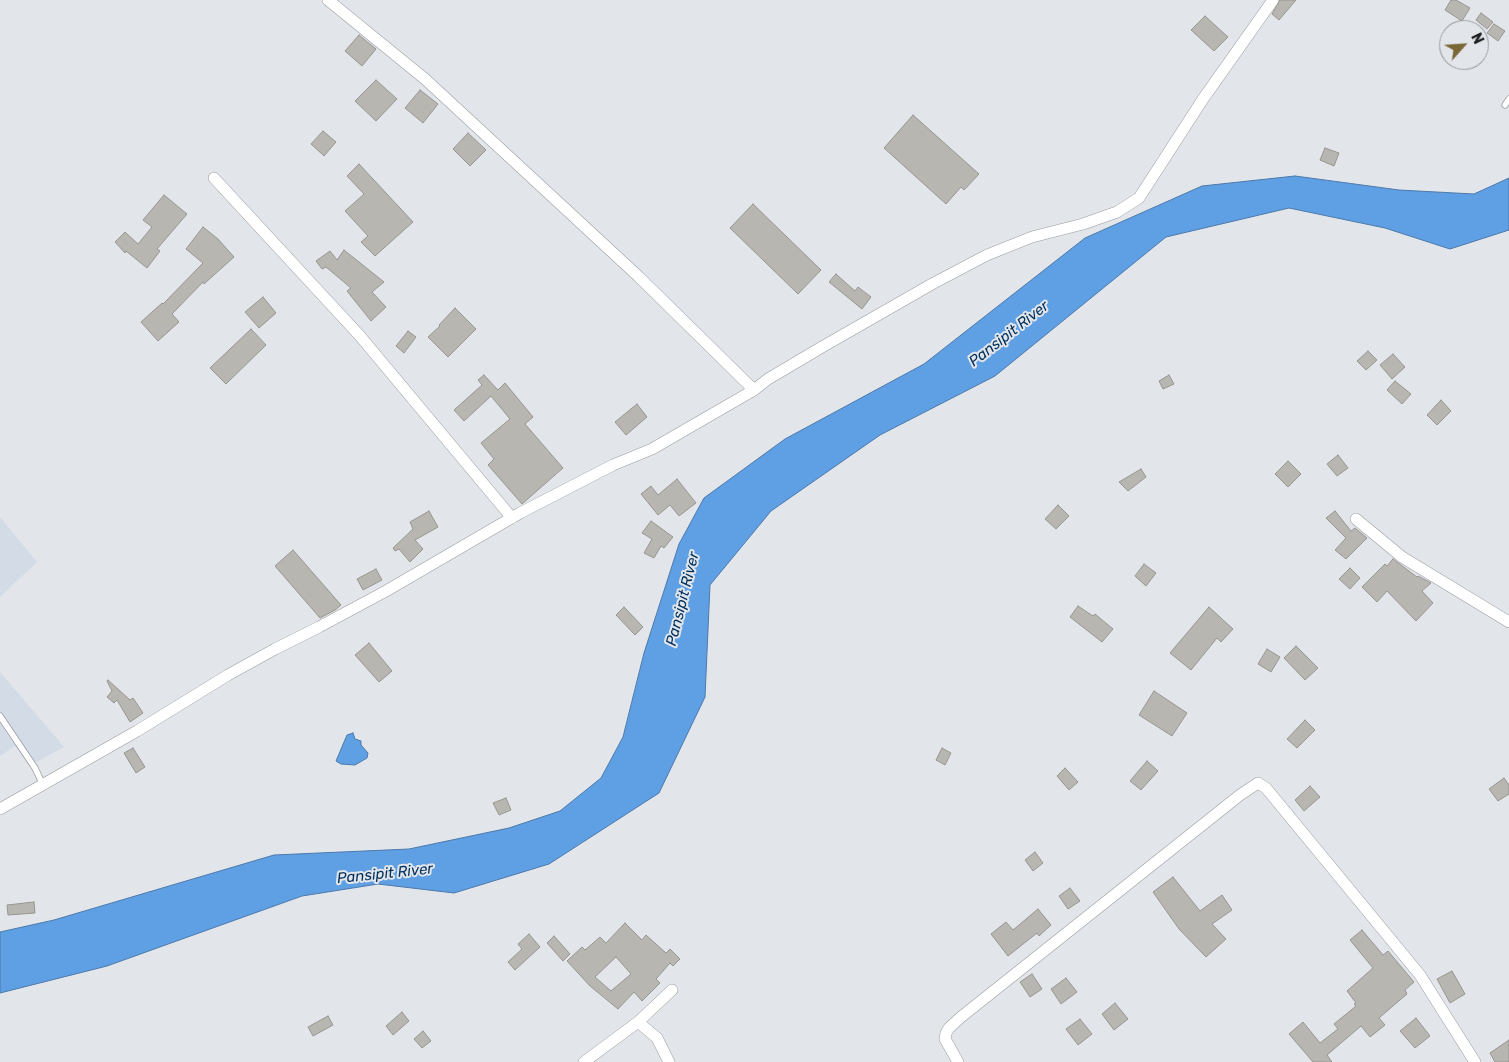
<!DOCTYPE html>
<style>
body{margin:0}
#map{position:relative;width:1509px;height:1062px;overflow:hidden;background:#e2e6eb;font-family:Rubik,sans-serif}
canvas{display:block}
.north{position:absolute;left:1439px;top:20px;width:50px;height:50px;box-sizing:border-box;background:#e2e6eb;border:1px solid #94979b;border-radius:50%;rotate:64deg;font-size:14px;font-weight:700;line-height:20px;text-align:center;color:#1f2022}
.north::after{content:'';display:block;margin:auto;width:18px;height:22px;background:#7b6635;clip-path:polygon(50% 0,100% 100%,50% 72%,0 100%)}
</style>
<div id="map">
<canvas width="1509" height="1062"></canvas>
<div class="north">N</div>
</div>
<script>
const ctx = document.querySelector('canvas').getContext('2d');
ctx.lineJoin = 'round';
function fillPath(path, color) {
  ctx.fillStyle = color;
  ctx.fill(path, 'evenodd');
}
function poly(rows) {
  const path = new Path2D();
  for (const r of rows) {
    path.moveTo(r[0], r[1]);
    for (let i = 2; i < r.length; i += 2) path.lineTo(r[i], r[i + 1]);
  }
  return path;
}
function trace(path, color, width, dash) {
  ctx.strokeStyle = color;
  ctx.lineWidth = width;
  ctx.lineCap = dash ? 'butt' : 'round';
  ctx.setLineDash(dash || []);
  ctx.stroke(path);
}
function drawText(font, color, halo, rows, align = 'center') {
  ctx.font = font + ' Rubik,sans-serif';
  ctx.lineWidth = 4;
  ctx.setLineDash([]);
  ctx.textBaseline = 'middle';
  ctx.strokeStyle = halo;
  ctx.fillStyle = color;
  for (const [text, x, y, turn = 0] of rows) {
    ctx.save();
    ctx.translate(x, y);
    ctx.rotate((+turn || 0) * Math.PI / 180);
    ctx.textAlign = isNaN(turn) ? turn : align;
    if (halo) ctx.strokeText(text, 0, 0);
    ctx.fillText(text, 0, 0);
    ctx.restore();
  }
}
fillPath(poly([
 [0,517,37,562,0,597],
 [0,672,64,747,29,766,15,746,0,756]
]), '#d2dbe6');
const water = poly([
 [1295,176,1399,190,1474,194,1509,178,1509,230,1450,249,1385,228,1289,208,1166,237,995,376,880,435,771,511,710,585,705,697,659,793,549,864,454,893,378,884,302,896,107,966,0,993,0,932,54,920,274,855,409,849,509,828,560,811,601,778,623,737,644,653,679,544,704,498,785,439,924,364,1085,238,1202,186,1295,176],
 [353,733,355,739,361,741,361,745,368,753,367,758,355,765,341,764,336,761,347,735,353,733]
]);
fillPath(water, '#5f9fe4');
trace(water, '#4c79aa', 1);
const building = poly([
 [1280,0,1296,0,1279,20,1272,14,1280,0],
 [1451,0,1456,0,1470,8,1462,21,1445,10,1451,0],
 [1481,13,1493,22,1487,29,1476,20,1481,13],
 [1205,16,1228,37,1214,51,1191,30,1205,16],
 [1494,24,1505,31,1498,41,1487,33,1494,24],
 [359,35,376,49,362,66,345,51,359,35],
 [376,80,397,99,376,121,355,101,376,80],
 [420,90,438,104,423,123,405,108,420,90],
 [913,115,979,174,964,190,961,187,946,204,884,148,913,115],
 [323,131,336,142,324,156,311,144,323,131],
 [468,133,486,150,470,166,453,149,468,133],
 [1325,148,1339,153,1334,166,1320,160,1325,148],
 [359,164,413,222,375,256,361,242,368,236,345,211,364,194,347,176,359,164],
 [164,195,187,214,157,249,160,251,147,268,126,251,125,253,115,242,125,232,138,244,152,227,143,220,164,195],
 [753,204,821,270,798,294,730,228,753,204],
 [203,227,218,239,234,257,204,284,203,282,172,314,179,322,158,341,141,322,162,303,163,304,203,263,186,249,203,227],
 [344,250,384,282,372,292,386,307,371,321,347,291,351,288,326,267,322,269,316,261,330,251,337,260,344,250],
 [836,274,855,291,858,287,871,297,862,309,829,282,836,274],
 [263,297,276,313,259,328,245,312,263,297],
 [455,308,476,329,448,357,428,337,440,326,439,325,455,308],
 [251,329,266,345,226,384,210,368,251,329],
 [408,331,416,337,404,353,396,346,408,331],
 [1368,351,1377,360,1366,370,1357,361,1368,351],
 [1393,354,1405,367,1392,379,1380,365,1393,354],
 [484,375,498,390,505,383,533,417,525,424,563,468,522,504,488,465,494,459,481,443,510,419,491,396,464,421,454,410,482,385,478,380,484,375],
 [1169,375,1174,384,1163,389,1159,381,1169,375],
 [1395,381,1411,394,1402,404,1387,390,1395,381],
 [1441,400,1451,411,1437,425,1427,415,1441,400],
 [637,404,647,417,626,435,615,422,637,404],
 [1338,455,1348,468,1337,476,1327,464,1338,455],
 [1288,461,1301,474,1288,487,1275,474,1288,461],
 [1141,469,1146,477,1128,491,1119,482,1141,469],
 [677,479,696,503,679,516,670,505,658,515,641,494,651,486,658,495,677,479],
 [1058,505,1069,516,1056,529,1045,519,1058,505],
 [429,511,438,527,415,540,423,549,410,562,399,549,395,551,393,548,413,529,410,522,429,511],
 [1335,511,1351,531,1355,528,1367,538,1346,559,1335,550,1346,538,1326,518,1335,511],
 [651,521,673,537,664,548,661,546,654,558,644,553,652,539,642,533,651,521],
 [293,550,341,605,335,610,320,618,275,566,293,550],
 [1393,559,1417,577,1418,576,1431,583,1422,591,1433,603,1416,621,1387,591,1377,602,1362,587,1385,564,1387,566,1393,559],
 [1144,564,1156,573,1146,586,1135,576,1144,564],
 [1350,568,1360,578,1350,589,1339,579,1350,568],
 [376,569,382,580,363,590,357,579,376,569],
 [1078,606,1093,616,1095,614,1113,629,1102,642,1070,617,1078,606],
 [624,607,643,627,635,635,616,615,624,607],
 [1209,607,1233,629,1221,642,1217,638,1191,670,1170,653,1209,607],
 [369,643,392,671,379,682,355,655,369,643],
 [1296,646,1318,668,1305,680,1284,658,1296,646],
 [1267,649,1280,657,1271,672,1258,664,1267,649],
 [108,680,130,700,133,698,143,713,130,722,117,700,114,703,107,697,112,691,107,681,108,680],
 [1154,691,1187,713,1172,736,1139,715,1154,691],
 [1305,720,1315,730,1297,748,1287,739,1305,720],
 [133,748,145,767,136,773,124,753,133,748],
 [942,748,951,753,945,765,936,760,942,748],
 [1147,761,1158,771,1141,790,1130,781,1147,761],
 [1065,768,1078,782,1069,790,1057,776,1065,768],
 [1504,778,1509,785,1509,794,1498,801,1489,789,1504,778],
 [1310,786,1320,797,1304,811,1295,800,1310,786],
 [506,798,511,810,499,815,493,803,506,798],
 [1035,852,1043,863,1033,871,1025,860,1035,852],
 [1173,877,1200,911,1222,895,1232,910,1212,924,1226,939,1206,957,1179,929,1153,892,1173,877],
 [1070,888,1080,901,1068,909,1059,896,1070,888],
 [34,902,35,913,8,915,7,905,34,902],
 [1038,909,1051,925,1039,936,1037,933,1008,956,991,934,1006,922,1013,930,1038,909],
 [625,923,642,940,646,935,666,953,670,949,680,959,673,966,670,963,656,979,660,983,642,1001,634,992,618,1009,590,986,567,961,582,947,585,950,600,937,606,943,625,923],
 [616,957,631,974,611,991,595,977,616,957],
 [1362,930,1383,955,1388,951,1414,982,1405,990,1407,994,1379,1018,1385,1025,1370,1037,1361,1026,1327,1055,1332,1062,1313,1062,1289,1034,1303,1022,1320,1043,1338,1029,1334,1024,1356,1006,1354,1004,1356,1003,1347,991,1373,968,1350,940,1362,930],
 [529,934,540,947,515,970,508,962,522,949,518,944,529,934],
 [554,936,570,954,563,961,547,943,554,936],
 [1452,971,1465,994,1450,1003,1437,979,1452,971],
 [1032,974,1042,989,1030,997,1020,982,1032,974],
 [1066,978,1077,992,1061,1004,1051,989,1066,978],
 [1115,1003,1128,1019,1114,1030,1102,1014,1115,1003],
 [402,1012,409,1021,393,1035,386,1026,402,1012],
 [328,1016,333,1025,313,1036,308,1027,328,1016],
 [1416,1018,1430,1036,1415,1048,1400,1031,1416,1018],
 [1080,1019,1092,1034,1078,1045,1066,1029,1080,1019],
 [423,1031,431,1041,422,1048,414,1039,423,1031],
 [1509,1040,1509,1062,1495,1062,1490,1053,1509,1040]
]);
fillPath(building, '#b8b6b0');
trace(building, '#979590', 1);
const lane = poly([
 [1505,105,1509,99],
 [0,716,35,768,43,785]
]);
const street = poly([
 [328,0,425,79,638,276,754,390],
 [214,178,360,336,512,518],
 [1356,519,1402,557,1509,622],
 [0,809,137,731,228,675,275,649,319,627,386,591,520,513,613,465,652,449,754,390,768,379,822,347,932,284,987,255,1032,237,1083,224,1117,212,1139,198,1203,99,1273,0],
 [638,1022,672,990],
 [584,1062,638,1022,657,1038,669,1062],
 [958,1062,945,1039,946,1033,949,1028,961,1017,1240,795,1258,783,1266,788,1420,975,1475,1062]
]);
trace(lane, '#989ca0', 7);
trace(street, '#989ca0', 12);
trace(lane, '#fff', 5.5);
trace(street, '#fff', 11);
drawText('italic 15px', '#01305c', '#e2e6eb', [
 ["Pansipit River",1009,334,-38],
 ["Pansipit River",683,599,-76],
 ["Pansipit River",385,874,-6]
]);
</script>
